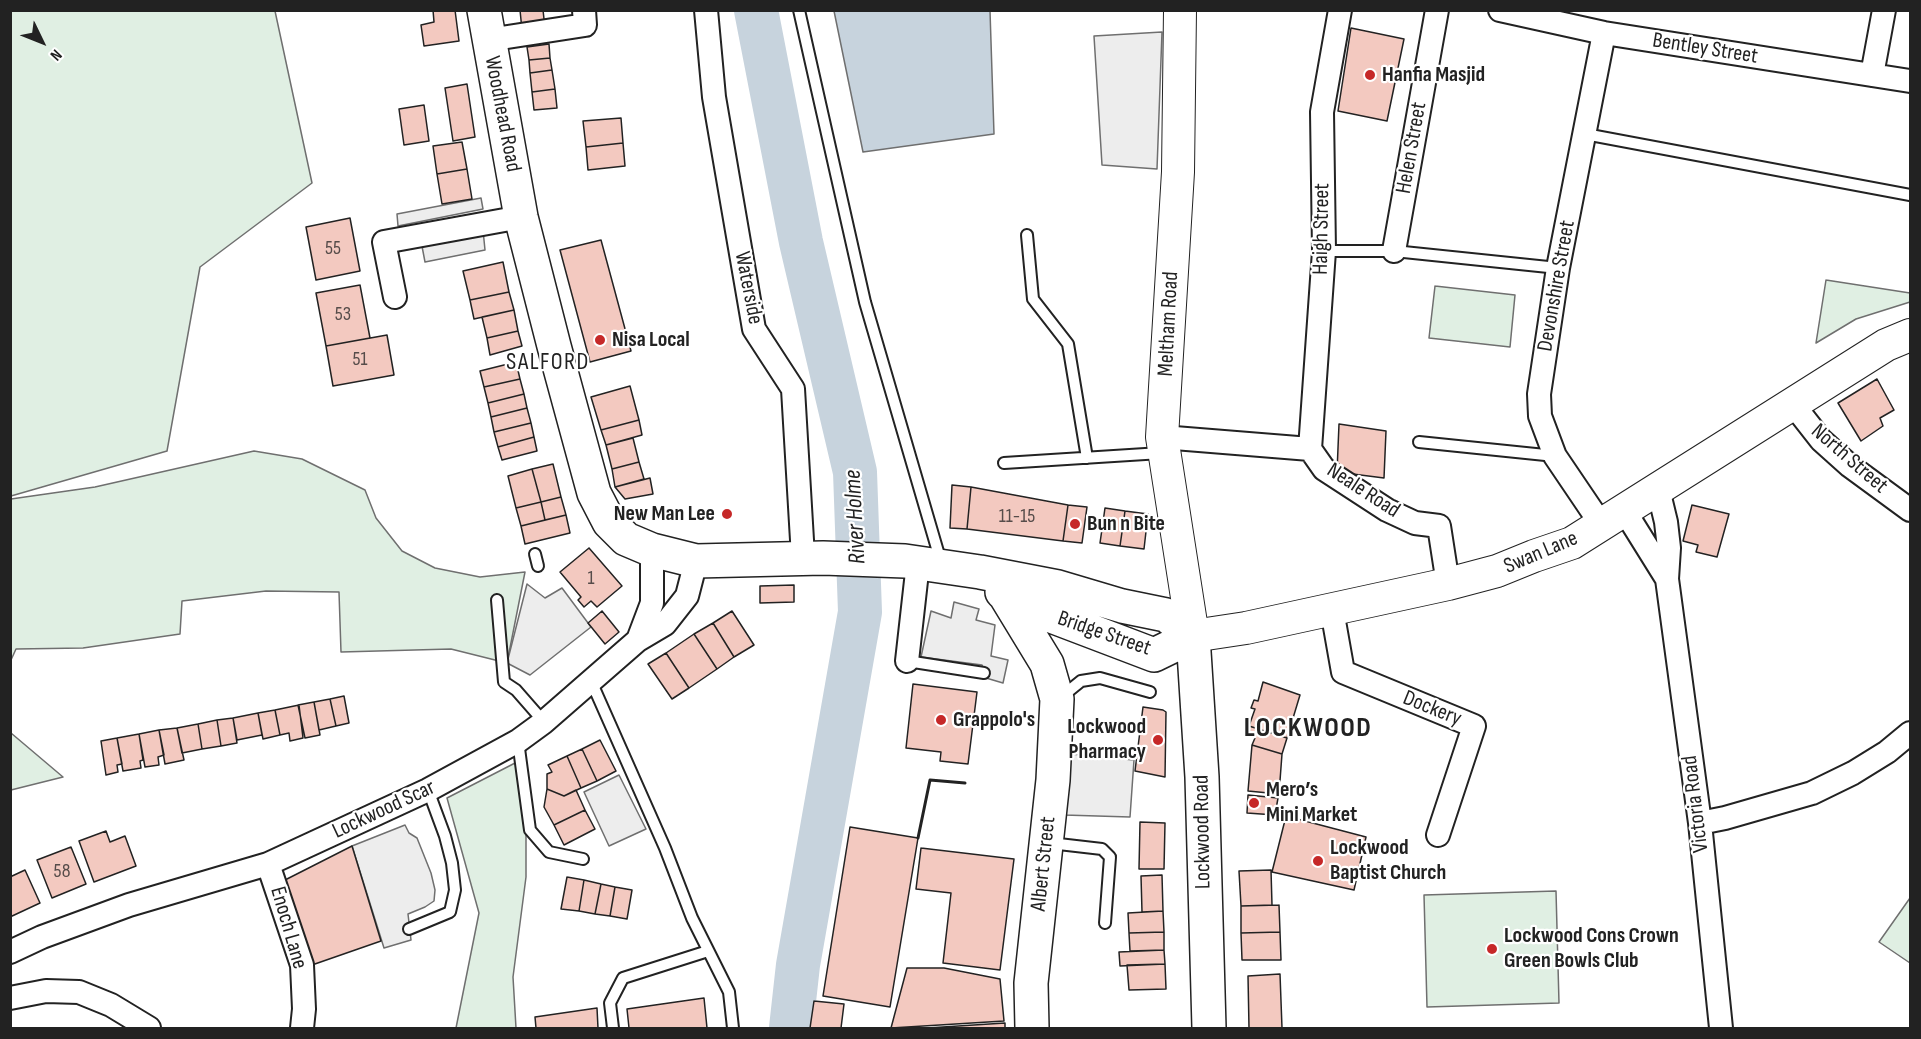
<!DOCTYPE html>
<meta charset="utf-8">
<style>
body{margin:0}
#map{position:relative;width:1921px;height:1039px;overflow:hidden;background:#fff;font-family:"Sofia Sans Condensed",sans-serif}
canvas{display:block}
.frame{position:absolute;inset:0;border:12px solid #222;pointer-events:none}
.north{position:absolute;left:12px;top:12px;width:60px;height:60px;-webkit-text-stroke:4px #fff;paint-order:stroke;rotate:133deg;font-size:16px;font-weight:700;line-height:24px;text-align:center;color:#222}
.north::after{content:'';display:block;margin:auto;width:21px;height:27px;background:#222;clip-path:polygon(50% 0,100% 100%,50% 72%,0 100%)}
</style>
<div id="map">
<canvas width="1921" height="1039"></canvas>
<div class="frame"></div>
<div class="north">N</div>
</div>
<script>
const ctx = document.querySelector('canvas').getContext('2d');
ctx.lineJoin = 'round';
function fillPath(path, color) {
  ctx.fillStyle = color;
  ctx.fill(path, 'evenodd');
}
function poly(rows) {
  const path = new Path2D();
  for (const r of rows) {
    path.moveTo(r[0], r[1]);
    for (let i = 2; i < r.length; i += 2) path.lineTo(r[i], r[i + 1]);
  }
  return path;
}
function trace(path, color, width, dash) {
  ctx.strokeStyle = color;
  ctx.lineWidth = width;
  ctx.lineCap = dash ? 'butt' : 'round';
  ctx.setLineDash(dash || []);
  ctx.stroke(path);
}
function drawText(font, color, halo, rows, align = 'center') {
  ctx.font = font + ' "Sofia Sans Condensed",sans-serif';
  ctx.lineWidth = 4.5;
  ctx.setLineDash([]);
  ctx.textBaseline = 'middle';
  ctx.strokeStyle = halo;
  ctx.fillStyle = color;
  for (const [text, x, y, turn = 0] of rows) {
    ctx.save();
    ctx.translate(x, y);
    ctx.rotate((+turn || 0) * Math.PI / 180);
    ctx.textAlign = isNaN(turn) ? turn : align;
    if (halo) ctx.strokeText(text, 0, 0);
    ctx.fillText(text, 0, 0);
    ctx.restore();
  }
}
const green = poly([
 [11,10,275,11,312,183,200,267,167,451,11,496,11,10],
 [1826,280,1910,293,1910,302,1856,319,1816,343,1826,280],
 [1435,286,1515,295,1510,347,1429,338,1435,286],
 [254,451,302,459,365,490,376,518,402,551,435,568,480,577,525,572,507,663,451,649,341,652,339,592,266,591,182,601,180,634,83,648,16,649,11,660,11,499,95,487,254,451],
 [11,733,63,777,11,790,11,733],
 [517,762,526,815,526,877,513,977,516,1028,456,1028,479,913,447,798,517,762],
 [1556,891,1559,1003,1427,1007,1424,895,1556,891],
 [1910,898,1910,963,1879,942,1910,898]
]);
fillPath(green, '#e0efe3');
trace(green, '#6f6f6f', 1.5);
const parking = poly([
 [1162,32,1157,169,1102,165,1094,36,1162,32],
 [481,198,483,209,398,226,397,214,481,198],
 [483,230,485,250,425,262,421,241,483,230],
 [527,584,545,598,562,588,591,627,530,675,507,663,527,584],
 [954,602,979,609,976,620,995,625,991,656,1008,660,1003,683,986,678,982,665,921,657,931,611,951,618,954,602],
 [1071,754,1134,760,1130,817,1064,815,1071,754],
 [619,775,646,829,609,846,584,792,619,775],
 [405,825,409,833,417,838,431,873,435,890,434,901,425,907,408,914,411,940,384,948,352,846,405,825]
]);
fillPath(parking, '#ededed');
trace(parking, '#6f6f6f', 1.5);
const water = poly([
 [834,11,990,11,994,134,863,152,834,11]
]);
fillPath(water, '#c7d3dd');
trace(water, '#6f6f6f', 1.5);
trace(poly([
 [756,10,801,242,855,472,860,612,798,965,791,1028]
]), '#c7d3dd', 44);
const building = poly([
 [433,10,455,10,459,41,424,46,421,25,434,22,433,10],
 [520,10,543,10,545,28,522,30,520,10],
 [1351,28,1404,39,1387,121,1338,111,1351,28],
 [549,44,550,58,529,60,527,47,549,44],
 [550,58,552,70,530,73,529,60,550,58],
 [552,70,555,89,532,92,530,73,552,70],
 [467,84,475,137,453,141,445,88,467,84],
 [555,89,557,108,534,110,532,92,555,89],
 [424,105,429,141,404,145,399,109,424,105],
 [621,118,623,143,586,147,583,121,621,118],
 [462,142,467,169,437,174,433,146,462,142],
 [623,143,625,166,588,170,586,147,623,143],
 [467,169,472,199,442,204,437,174,467,169],
 [350,218,360,271,316,280,306,227,350,218],
 [601,240,631,351,590,362,560,250,601,240],
 [503,262,509,292,470,300,463,271,503,262],
 [360,285,370,338,326,346,316,293,360,285],
 [509,292,514,310,474,319,470,300,509,292],
 [514,310,518,331,487,338,482,317,514,310],
 [518,331,522,346,490,355,487,338,518,331],
 [387,335,394,375,333,386,326,346,387,335],
 [516,362,520,379,484,387,480,371,516,362],
 [520,379,524,394,488,403,484,387,520,379],
 [1877,379,1894,410,1880,418,1883,426,1861,441,1838,403,1877,379],
 [630,386,639,420,601,430,591,397,630,386],
 [524,394,527,408,491,417,488,403,524,394],
 [527,408,531,423,494,432,491,417,527,408],
 [639,420,642,435,606,445,601,430,639,420],
 [531,423,534,437,498,447,494,432,531,423],
 [1339,424,1386,431,1384,478,1337,472,1339,424],
 [534,437,537,451,502,460,498,447,534,437],
 [633,438,639,462,612,469,606,445,633,438],
 [639,462,644,479,615,487,612,469,639,462],
 [553,464,561,497,541,502,532,469,553,464],
 [532,469,541,502,516,508,508,476,532,469],
 [650,478,653,494,625,499,615,487,650,478],
 [952,485,971,487,967,529,950,528,952,485],
 [971,487,1068,505,1063,541,967,529,971,487],
 [561,497,566,515,545,520,541,502,561,497],
 [541,502,545,520,521,526,516,508,541,502],
 [1068,505,1087,507,1082,543,1063,541,1068,505],
 [1692,505,1729,514,1717,557,1696,552,1698,545,1683,541,1692,505],
 [1105,508,1125,511,1120,546,1100,543,1105,508],
 [1125,511,1148,514,1144,549,1120,546,1125,511],
 [566,515,570,533,525,544,521,526,566,515],
 [589,548,622,586,597,607,591,601,584,607,578,600,581,597,560,572,589,548],
 [794,585,794,602,760,603,760,586,794,585],
 [602,611,619,632,605,644,588,623,602,611],
 [732,611,754,645,734,657,713,623,732,611],
 [713,623,734,657,717,669,694,634,713,623],
 [694,634,717,669,689,688,666,653,694,634],
 [666,653,689,688,672,699,648,664,666,653],
 [1263,682,1300,695,1287,738,1249,726,1255,709,1251,708,1254,700,1258,701,1263,682],
 [913,684,977,692,968,764,940,761,941,752,906,748,913,684],
 [344,696,349,723,336,726,330,699,344,696],
 [330,699,336,726,319,730,314,702,330,699],
 [314,702,320,735,305,738,298,705,314,702],
 [299,705,303,738,290,741,289,733,280,735,275,710,299,705],
 [1143,707,1163,710,1166,712,1165,777,1135,771,1143,707],
 [275,710,280,735,263,739,258,713,275,710],
 [258,713,262,735,237,740,233,718,258,713],
 [233,718,237,743,221,746,217,720,233,718],
 [217,720,221,746,202,749,198,724,217,720],
 [198,724,202,749,182,753,177,728,198,724],
 [1249,726,1287,738,1282,754,1252,745,1255,738,1250,734,1249,726],
 [177,728,184,760,165,764,159,730,177,728],
 [159,730,164,755,158,757,159,765,145,767,139,734,159,730],
 [139,734,143,760,140,761,141,768,123,771,117,738,139,734],
 [117,738,122,764,117,765,118,772,106,775,101,741,117,738],
 [600,740,616,771,597,781,582,749,600,740],
 [1252,745,1282,754,1279,794,1248,791,1252,745],
 [582,749,597,781,581,788,567,756,582,749],
 [567,756,581,788,564,796,547,789,547,774,552,772,548,765,567,756],
 [547,789,564,796,576,790,585,810,554,825,544,807,547,789],
 [1248,795,1278,798,1275,815,1247,813,1248,795],
 [585,810,595,829,564,845,554,825,585,810],
 [1286,816,1366,837,1354,890,1272,872,1286,816],
 [1140,822,1165,823,1164,869,1139,869,1140,822],
 [850,827,918,838,890,1007,823,996,850,827],
 [106,831,110,842,125,836,136,866,94,882,79,841,106,831],
 [352,846,381,941,312,965,285,880,352,846],
 [71,847,86,884,52,898,37,860,71,847],
 [921,848,1014,859,1000,970,943,963,951,893,916,889,921,848],
 [25,870,40,903,10,917,10,877,25,870],
 [1271,870,1272,905,1241,906,1239,871,1271,870],
 [1162,875,1163,911,1142,912,1141,876,1162,875],
 [567,877,584,880,579,911,561,909,567,877],
 [584,880,601,884,595,914,579,911,584,880],
 [601,884,615,887,610,916,595,914,601,884],
 [615,887,632,890,627,919,610,916,615,887],
 [1279,905,1280,932,1241,933,1241,906,1279,905],
 [1163,911,1164,932,1129,933,1128,913,1163,911],
 [1164,932,1164,950,1130,951,1129,933,1164,932],
 [1280,932,1281,960,1242,960,1241,933,1280,932],
 [1164,950,1165,964,1120,966,1119,952,1164,950],
 [1165,964,1166,989,1129,990,1127,965,1165,964],
 [907,968,944,968,1000,979,1004,1021,891,1028,907,968],
 [1280,974,1282,1028,1249,1028,1248,976,1280,974],
 [704,998,707,1028,629,1028,627,1009,704,998],
 [814,1001,844,1004,841,1028,810,1028,814,1001],
 [597,1008,598,1028,536,1028,535,1017,597,1008],
 [1005,1023,1005,1028,927,1028,1005,1023]
]);
fillPath(building, '#f3c9c0');
trace(building, '#222', 1.5);
const lane = poly([
 [799,10,865,302,941,562],
 [1585,134,1910,195],
 [1027,235,1033,299,1068,344,1087,458],
 [1324,251,1394,251,1558,268],
 [1419,442,1555,456],
 [1004,463,1161,453],
 [535,554,538,566],
 [497,600,504,682,516,690,544,722],
 [907,661,984,673],
 [591,681,665,848,692,918,729,992,733,1028],
 [1060,698,1081,681,1100,678,1150,692],
 [518,741,530,830,549,852,583,859],
 [1050,843,1102,849,1110,857,1105,923],
 [409,929,450,912,455,890,452,863,445,836,428,790],
 [613,1028,610,1003,623,978,708,951]
]);
const street = poly([
 [706,10,714,97,754,329,793,389,803,557],
 [1500,10,1604,33,1910,81],
 [488,40,585,25,584,10],
 [1872,75,1884,10],
 [1394,251,1437,10],
 [395,297,384,242,521,217],
 [1792,403,1821,440,1850,466,1910,510],
 [1162,437,1310,449],
 [1310,449,1324,251,1322,112,1340,10],
 [1310,449,1324,469,1387,510,1415,523,1439,526,1448,584],
 [1658,489,1666,522,1669,548,1667,579,1700,823,1721,1028],
 [1624,510,1667,579],
 [1601,524,1555,456,1540,416,1539,394,1558,268,1604,33],
 [1332,610,1343,672,1474,726,1438,835],
 [638,640,665,624,687,596,696,561],
 [907,661,918,563],
 [1700,823,1725,818,1812,793,1853,773,1887,752,1910,733],
 [268,864,302,965,304,1009,302,1028],
 [10,952,42,937,129,905,268,864,428,790,518,741,544,722,638,640,652,603,652,550],
 [10,998,46,991,79,992,111,1005,149,1028]
]);
const secondary = poly([
 [1180,10,1178,172,1162,437,1193,636,1246,628,1448,584,1497,571,1534,556,1572,543,1886,345,1910,335]
]);
const primary = poly([
 [484,10,521,217,554,346,594,493,609,522,626,539,652,550,696,561,823,558,905,561,980,572,1058,587,1122,606,1166,615,1193,636],
 [1002,592,1005,595,1033,609,1154,655,1193,636],
 [1005,595,1047,664,1057,699,1053,780,1031,983,1032,1028],
 [1193,636,1202,777,1209,1028]
]);
trace(lane, '#222', 14);
trace(street, '#222', 26);
trace(secondary, '#222', 34);
trace(primary, '#222', 36);
trace(lane, '#fff', 10);
trace(street, '#fff', 22);
trace(secondary, '#fff', 32);
trace(primary, '#fff', 33);
trace(poly([
 [918,838,930,780,965,783]
]), '#222', 3);
for (const [x, y, r, color] of [
 [1370,75,6,"#c62828"],
 [600,340,6,"#c62828"],
 [727,514,6,"#c62828"],
 [1075,524,6,"#c62828"],
 [941,720,6,"#c62828"],
 [1158,740,6,"#c62828"],
 [1254,803,6,"#c62828"],
 [1318,861,6,"#c62828"],
 [1492,949,6,"#c62828"]
]) {
  const dot = new Path2D();
  dot.arc(x, y, r, 0, 2 * Math.PI);
  ctx.fillStyle = color;
  ctx.fill(dot);
  trace(dot, '#fff', 2);
}
drawText('20px', '#564c4a', null, [
 ["55",333,249],
 ["53",343,315],
 ["51",360,360],
 ["11-15",1017,517],
 ["1",591,579],
 ["58",62,872]
]);
drawText('22px', '#222', '#fff', [
 ["Bentley Street",1705,49,9],
 ["Woodhead Road",502,114,79],
 ["Helen Street",1412,148,-80],
 ["Haigh Street",1322,229,-89],
 ["Devonshire Street",1557,286,-80],
 ["Waterside",748,288,79],
 ["Meltham Road",1169,324,-87],
 ["North Street",1849,459,41],
 ["Neale Road",1363,491,33],
 ["Swan Lane",1541,553,-23],
 ["Bridge Street",1104,634,19],
 ["Dockery",1432,709,22],
 ["Victoria Road",1696,804,-97],
 ["Lockwood Scar",384,810,-25],
 ["Lockwood Road",1203,832,-91],
 ["Albert Street",1044,864,-84],
 ["Enoch Lane",288,928,74]
]);
drawText('bold 22px', '#222', '#fff', [
 ["Hanfia Masjid",1382,75],
 ["Nisa Local",612,340],
 ["New Man Lee",715,514,"right"],
 ["Bun n Bite",1087,524],
 ["Grappolo's",953,720],
 ["Lockwood",1146,727,"right"],
 ["Pharmacy",1146,752,"right"],
 ["Mero’s",1266,790],
 ["Mini Market",1266,815],
 ["Lockwood",1330,848],
 ["Baptist Church",1330,873],
 ["Lockwood Cons Crown",1504,936],
 ["Green Bowls Club",1504,961]
], 'left');
ctx.letterSpacing = '1.5px';
drawText('24px', '#222', '#fff', [
 ["SALFORD",548,363]
]);
ctx.letterSpacing = '0px';
drawText('italic 24px', '#222', '#fff', [
 ["River Holme",856,517,-93]
]);
ctx.letterSpacing = '1.5px';
drawText('bold 28px', '#222', '#fff', [
 ["LOCKWOOD",1308,729]
]);
ctx.letterSpacing = '0px';
</script>
